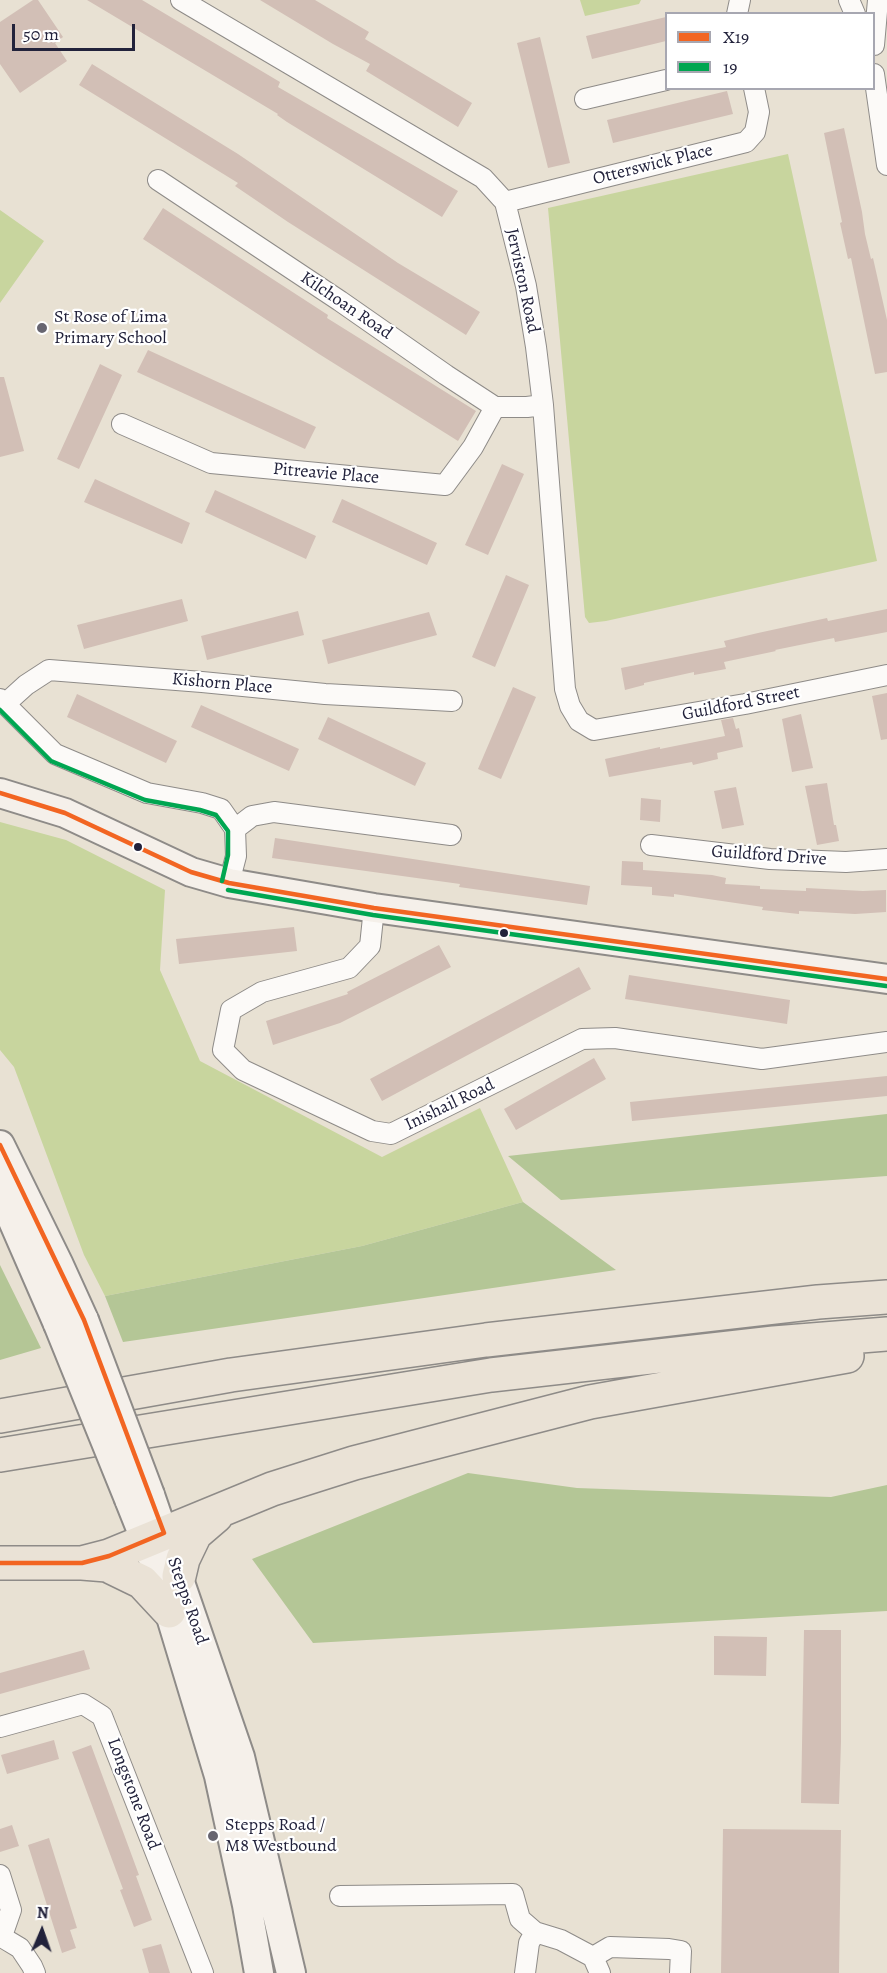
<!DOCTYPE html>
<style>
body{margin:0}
#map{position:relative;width:887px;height:1973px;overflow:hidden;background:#e8e1d3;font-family:Alegreya,serif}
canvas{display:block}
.legend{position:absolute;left:665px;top:12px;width:210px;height:78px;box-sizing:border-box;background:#fff;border:2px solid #a7a7b1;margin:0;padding:8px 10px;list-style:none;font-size:18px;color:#22223b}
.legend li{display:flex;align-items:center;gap:12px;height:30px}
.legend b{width:30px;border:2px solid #a7a7b1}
.north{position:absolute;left:12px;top:1901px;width:60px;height:60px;-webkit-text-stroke:4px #fff;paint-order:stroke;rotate:2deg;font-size:16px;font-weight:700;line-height:24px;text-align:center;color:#22223b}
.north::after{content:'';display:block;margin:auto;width:21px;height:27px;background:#22223b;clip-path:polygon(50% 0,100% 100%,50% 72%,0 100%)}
.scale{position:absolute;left:12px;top:24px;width:123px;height:27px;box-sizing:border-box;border:3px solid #22223b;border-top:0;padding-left:8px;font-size:18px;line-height:21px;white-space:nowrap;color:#22223b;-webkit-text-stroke:4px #fff;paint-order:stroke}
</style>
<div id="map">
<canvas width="887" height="1973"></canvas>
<ul class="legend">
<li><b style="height:8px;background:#f26522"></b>X19</li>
<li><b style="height:8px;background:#00a651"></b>19</li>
</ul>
<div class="north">N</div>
<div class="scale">50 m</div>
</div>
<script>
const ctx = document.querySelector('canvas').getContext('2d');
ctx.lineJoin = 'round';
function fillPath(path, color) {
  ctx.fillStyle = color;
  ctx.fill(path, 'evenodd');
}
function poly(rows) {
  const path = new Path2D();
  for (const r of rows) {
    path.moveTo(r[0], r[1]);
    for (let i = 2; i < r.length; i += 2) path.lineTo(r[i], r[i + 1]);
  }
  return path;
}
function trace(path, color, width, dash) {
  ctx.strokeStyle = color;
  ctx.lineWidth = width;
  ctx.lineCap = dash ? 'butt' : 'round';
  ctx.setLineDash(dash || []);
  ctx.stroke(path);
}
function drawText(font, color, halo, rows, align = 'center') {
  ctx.font = font + ' Alegreya,serif';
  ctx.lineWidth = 4.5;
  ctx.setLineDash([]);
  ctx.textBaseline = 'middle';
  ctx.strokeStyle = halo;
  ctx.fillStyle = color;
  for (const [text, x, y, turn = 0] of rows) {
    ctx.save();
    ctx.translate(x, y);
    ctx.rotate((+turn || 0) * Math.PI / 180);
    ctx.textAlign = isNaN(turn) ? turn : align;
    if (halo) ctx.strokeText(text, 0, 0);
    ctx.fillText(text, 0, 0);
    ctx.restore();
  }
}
fillPath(poly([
 [580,0,641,0,639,4,585,16],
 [788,154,877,561,606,621,589,623,585,617,548,208],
 [0,210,44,241,0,303],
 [0,822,66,840,165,890,160,970,200,1061,382,1157,480,1108,523,1202,362,1246,105,1296,84,1255,14,1067,0,1050]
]), '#c8d59e');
fillPath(poly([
 [887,1114,887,1176,561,1200,508,1156],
 [523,1202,616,1270,123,1342,105,1296,362,1246],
 [0,1265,41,1348,0,1360],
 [468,1473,577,1488,831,1497,887,1485,887,1611,313,1643,252,1559]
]), '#b4c696');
fillPath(poly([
 [33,0,38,0,63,37,55,43,67,61,20,93,0,64,0,22],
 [87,0,142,0,280,82,278,87,458,191,442,217,287,122,277,115,278,114],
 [260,0,315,0,369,32,365,39,472,103,458,127,366,71,370,64,333,44],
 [666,17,666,41,592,59,586,36],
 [540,37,570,163,548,168,517,43],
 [92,64,238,154,398,263,480,312,466,335,288,222,235,186,238,183,79,85],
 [727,91,733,114,613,143,607,120],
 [844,128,862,212,865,234,871,259,873,258,887,320,887,372,875,374,851,258,848,259,840,223,842,222,824,133],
 [163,208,328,315,327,318,476,411,458,441,319,354,143,239],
 [148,350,316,427,305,449,137,372],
 [100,364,122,375,79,469,57,459],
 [0,377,4,377,24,451,0,457],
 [502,464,524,474,488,555,465,545],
 [95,479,190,523,182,544,84,502],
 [215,490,316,536,306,559,205,512],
 [342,499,437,543,427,565,332,522],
 [506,575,529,585,495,667,472,657],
 [182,599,188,621,84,649,77,625],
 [887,609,887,632,835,642,834,638,775,650,776,651,724,662,726,669,694,675,694,672,644,683,644,685,625,690,621,668,726,647,724,641,758,633,827,618,828,621],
 [298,611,304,635,207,660,201,636],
 [429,612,437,635,328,664,322,640],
 [513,687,536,697,501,779,478,769],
 [887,693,887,739,881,740,872,696],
 [77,694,177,741,166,763,67,717],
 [201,705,299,749,289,771,191,727],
 [801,714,813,768,792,772,782,719],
 [328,717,426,763,415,786,318,739],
 [733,718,736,729,739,728,743,747,717,753,718,759,693,765,692,762,609,777,605,759,660,747,660,749,725,736,721,720],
 [827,783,834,825,836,825,839,841,817,845,805,786],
 [736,787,744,825,722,829,714,791],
 [641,798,661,800,660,822,640,820],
 [275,838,590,886,587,905,459,887,460,884,272,858],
 [622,861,643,862,643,870,712,875,726,878,725,884,760,886,760,889,806,891,806,888,863,891,886,890,886,912,855,914,799,911,799,914,762,910,763,907,674,894,674,897,652,895,652,887,621,885],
 [294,927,297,951,179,964,176,939],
 [439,945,451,967,340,1023,273,1045,266,1021,348,994,347,992],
 [579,967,591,989,382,1101,370,1079],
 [629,975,790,1000,787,1024,625,999],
 [594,1058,606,1079,516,1130,504,1109],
 [887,1076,887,1096,632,1121,630,1102],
 [804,1630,841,1630,841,1742,839,1804,801,1803],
 [714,1636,767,1637,766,1676,714,1675],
 [84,1650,90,1669,0,1694,0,1673],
 [54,1740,59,1759,7,1774,1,1755],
 [91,1745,139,1875,136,1876,152,1920,134,1927,120,1890,123,1889,72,1752],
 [12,1825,19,1846,0,1852,0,1829],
 [723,1829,841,1830,839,1973,721,1973],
 [49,1838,77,1928,70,1930,76,1948,62,1953,28,1845],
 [161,1944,170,1973,149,1973,142,1949]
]), '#d2bfb6');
const minor = poly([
 [181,0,483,178,505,202,526,286,536,347,543,405,565,689,570,706,579,721,594,730,745,704,887,675],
 [849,0,855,14],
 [737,14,740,0],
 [874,45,878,0],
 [874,74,887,165],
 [585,99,666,80],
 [158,180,340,301,446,375,495,407,527,407,543,405],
 [505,202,746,142,755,132,759,112,754,88],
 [122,424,211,463,445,485,473,447,495,407],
 [0,699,55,754,147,793,202,803,221,809,235,829,236,856,229,883],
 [5,704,26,685,49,670,202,682,325,694,452,701],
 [235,829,252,816,274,812,451,835],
 [651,845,770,859,846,862,887,859],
 [374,908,370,946,349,968,262,992,231,1010,223,1050,243,1070,372,1131,391,1134,582,1039,615,1038,762,1059,887,1042],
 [0,1727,83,1704,102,1716,203,1973],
 [0,1875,11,1910,2,1936],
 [340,1896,513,1894,520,1919,535,1932,561,1940,593,1957,600,1973],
 [0,1936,20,1948,32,1966,35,1973],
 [593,1957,610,1947,669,1949,681,1951,680,1973],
 [525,1973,529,1943,535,1932]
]);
const secondary = poly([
 [0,793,65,813,191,872,229,883,374,908,887,979],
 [0,1145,59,1265,84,1320],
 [0,1191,58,1324],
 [150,1495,240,1757,291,1973],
 [129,1499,155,1564,219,1776,247,1905,259,1973]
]);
const motorway = poly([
 [0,1416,231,1375,486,1340,818,1302,887,1297],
 [0,1455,491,1375,774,1343,887,1334],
 [0,1563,82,1563,107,1565,142,1582,169,1611],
 [82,1563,109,1556,272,1489,354,1463,590,1402,847,1356],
 [179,1576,183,1559,195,1534,216,1516]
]);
trace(minor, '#8e8b88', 22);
trace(secondary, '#8e8b88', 32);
trace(motorway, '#8e8b88', 36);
trace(minor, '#fcfaf8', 20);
trace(secondary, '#f5f0ea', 28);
trace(motorway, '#eae2d6', 33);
const secondaryBridge = poly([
 [84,1320,150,1495],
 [58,1324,129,1499]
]);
trace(secondaryBridge, '#8e8b88', 32, []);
trace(secondaryBridge, '#f5f0ea', 28);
trace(poly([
 [0,793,65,813,191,872,229,883,374,908,887,979],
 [0,1145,84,1320,164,1533,109,1556,82,1563,0,1563]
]), '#f26522', 4.5);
trace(poly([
 [0,710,51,761,145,800,200,810,216,815,228,831,228,855,222,881],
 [228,890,373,915,886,986]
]), '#00a651', 4.5);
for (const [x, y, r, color] of [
 [42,328,6,"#676570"],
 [138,847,5,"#22223b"],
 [504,933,5,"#22223b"],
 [213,1836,6,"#676570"]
]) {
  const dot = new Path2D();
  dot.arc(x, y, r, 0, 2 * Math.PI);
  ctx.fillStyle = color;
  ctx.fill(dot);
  trace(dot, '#fff', 2);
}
drawText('18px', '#22223b', '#fff', [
 ["Otterswick Place",653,165,-14],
 ["Jerviston Road",522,281,78],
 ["Kilchoan Road",346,306,34],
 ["Pitreavie Place",326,474,5],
 ["Kishorn Place",222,684,5],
 ["Guildford Street",741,704,-11],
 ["Guildford Drive",769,856,4],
 ["Inishail Road",450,1105,-26],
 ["Stepps Road",187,1601,71],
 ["Longstone Road",133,1794,69]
]);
drawText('18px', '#22223b', '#fff', [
 ["St Rose of Lima",54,318],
 ["Primary School",54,339],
 ["Stepps Road /",225,1826],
 ["M8 Westbound",225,1847]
], 'left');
</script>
